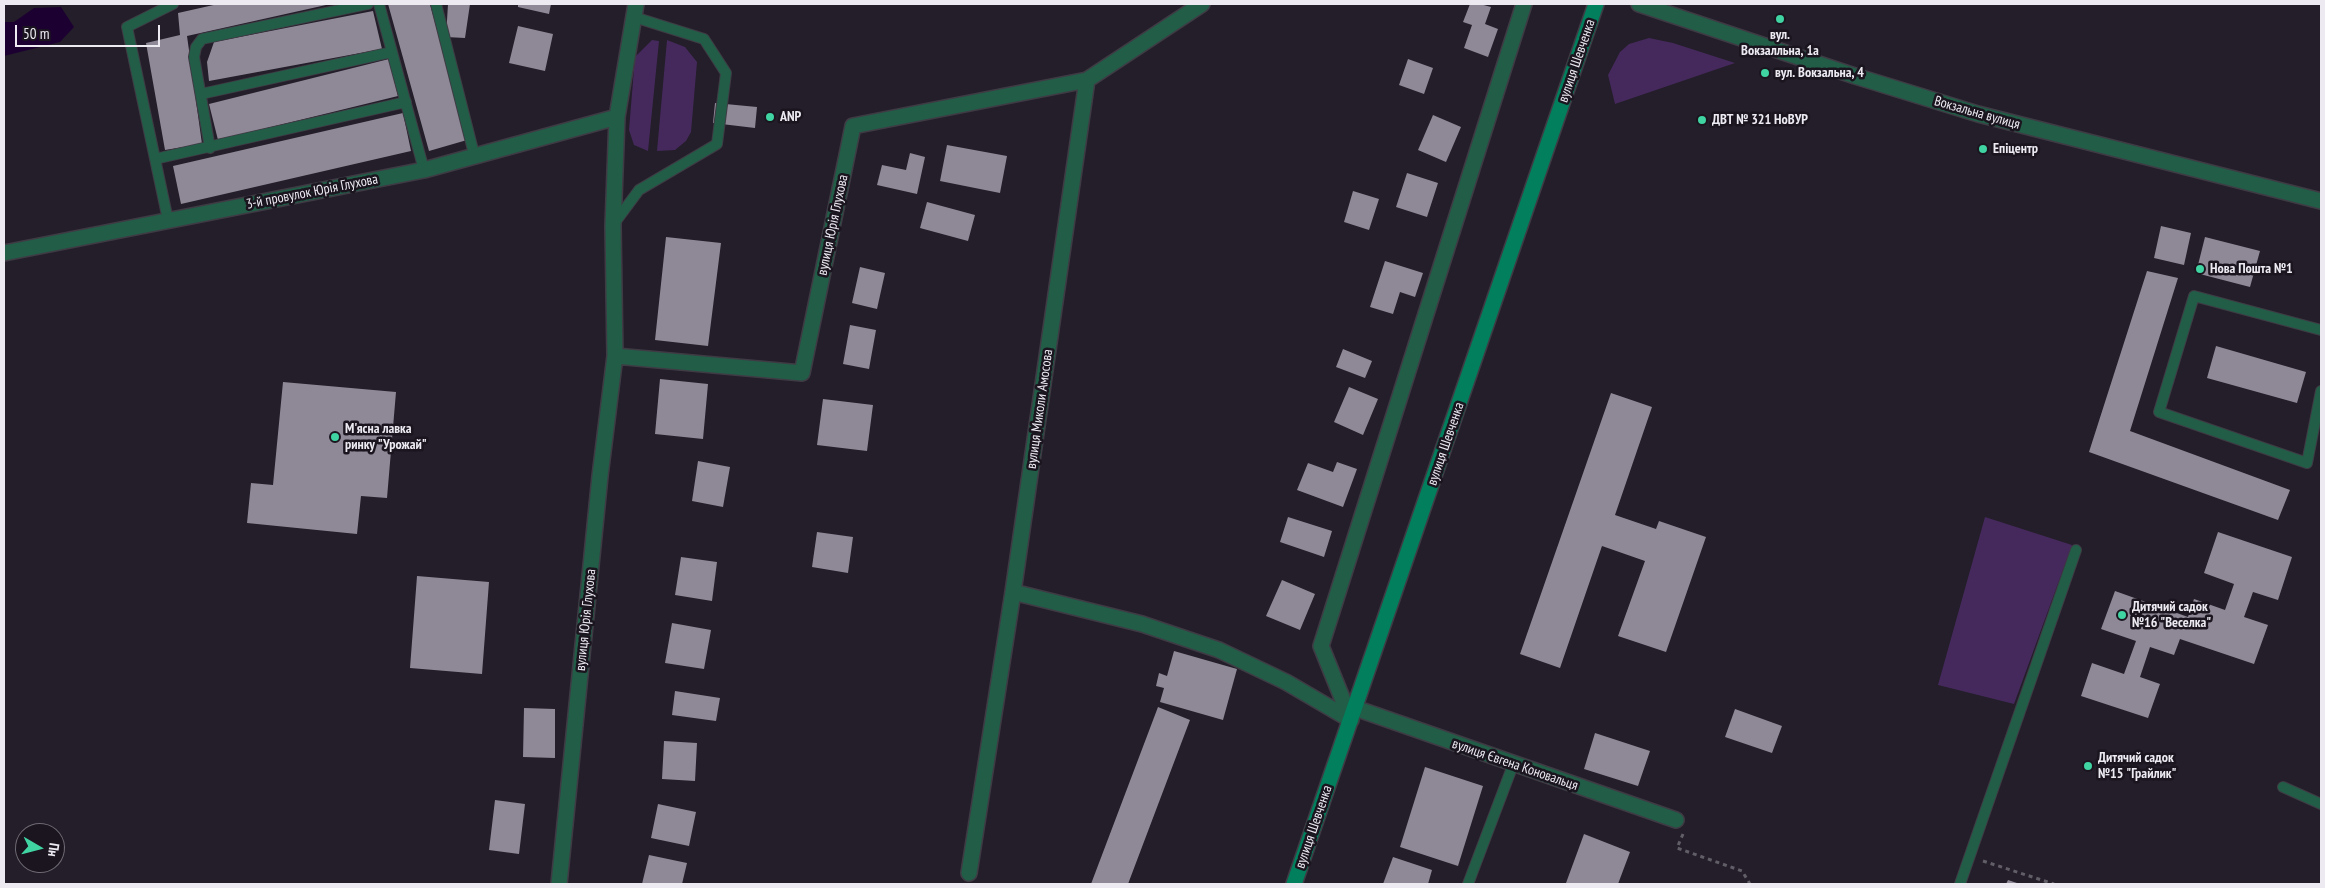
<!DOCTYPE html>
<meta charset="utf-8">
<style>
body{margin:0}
#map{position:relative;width:2325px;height:888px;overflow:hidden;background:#231e29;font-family:"PT Sans Narrow",sans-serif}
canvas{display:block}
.frame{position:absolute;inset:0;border:5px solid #edeaf2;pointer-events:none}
.north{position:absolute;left:15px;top:823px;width:50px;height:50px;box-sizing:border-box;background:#1a151f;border:1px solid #6e6a73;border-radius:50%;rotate:98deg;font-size:14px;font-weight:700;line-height:20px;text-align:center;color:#edeaf2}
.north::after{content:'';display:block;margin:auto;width:18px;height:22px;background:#40d4a2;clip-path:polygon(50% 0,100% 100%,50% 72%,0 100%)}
.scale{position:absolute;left:15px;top:25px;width:145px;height:22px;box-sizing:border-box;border:2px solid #edeaf2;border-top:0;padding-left:6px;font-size:15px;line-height:18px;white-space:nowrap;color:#edeaf2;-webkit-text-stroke:4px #1a151f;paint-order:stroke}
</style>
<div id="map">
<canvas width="2325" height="888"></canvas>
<div class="frame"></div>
<div class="north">Пн</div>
<div class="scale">50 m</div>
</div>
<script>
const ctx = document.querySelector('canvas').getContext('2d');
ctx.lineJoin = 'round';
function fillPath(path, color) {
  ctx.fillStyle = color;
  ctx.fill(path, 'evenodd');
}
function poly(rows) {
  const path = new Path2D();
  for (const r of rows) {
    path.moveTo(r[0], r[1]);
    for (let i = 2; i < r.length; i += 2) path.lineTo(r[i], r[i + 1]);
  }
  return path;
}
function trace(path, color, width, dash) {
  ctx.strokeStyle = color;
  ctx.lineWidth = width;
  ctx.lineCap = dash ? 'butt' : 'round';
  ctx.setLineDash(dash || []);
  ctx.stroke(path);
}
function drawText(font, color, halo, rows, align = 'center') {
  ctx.font = font + ' "PT Sans Narrow",sans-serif';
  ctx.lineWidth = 5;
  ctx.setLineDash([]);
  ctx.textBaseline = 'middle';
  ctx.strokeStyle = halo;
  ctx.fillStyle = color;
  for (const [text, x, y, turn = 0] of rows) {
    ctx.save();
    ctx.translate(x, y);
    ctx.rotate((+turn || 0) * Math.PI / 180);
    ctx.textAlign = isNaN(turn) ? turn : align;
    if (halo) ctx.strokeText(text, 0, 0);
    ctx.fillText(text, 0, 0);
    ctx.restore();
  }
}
fillPath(poly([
 [1649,38,1673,43,1735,63,1615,104,1608,75,1620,52,1629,44],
 [652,40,659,41,648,151,634,145,629,130,635,57],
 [667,40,685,47,697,62,691,132,686,141,675,150,657,151],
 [1985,517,2072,545,2014,704,1938,685]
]), '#45295c');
fillPath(poly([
 [61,7,74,27,60,42,4,56,4,22,14,22,34,8]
]), '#1d0032');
fillPath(poly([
 [218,4,326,5,187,36,202,144,165,150,146,43,180,35,178,13],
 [388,4,430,4,467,140,429,151],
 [448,4,470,4,465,38,446,37],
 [518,4,551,4,549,14,518,7],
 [1470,4,1480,4,1491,7,1485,24,1498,29,1488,57,1464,48,1472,25,1463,22],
 [373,11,382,49,209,81,207,62,214,42],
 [518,26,553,34,545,71,509,63],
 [389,59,398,96,218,140,209,104],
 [1408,59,1433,68,1424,94,1399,85],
 [715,103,757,107,755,128,713,123],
 [403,113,411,151,181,204,173,166],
 [1433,115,1461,127,1446,162,1418,150],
 [947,145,1007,156,1000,193,940,181],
 [910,153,925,157,917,194,877,185,882,165,906,170],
 [1407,173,1438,183,1427,217,1396,207],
 [1353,191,1379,199,1369,230,1344,222],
 [927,202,975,215,968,241,920,228],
 [2161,226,2191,233,2184,265,2154,258],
 [666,237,721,243,708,346,655,340],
 [2205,237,2260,251,2250,287,2196,273],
 [1385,261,1423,273,1415,297,1400,292,1393,314,1370,307],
 [860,267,885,273,877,309,852,303],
 [2147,271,2178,278,2130,431,2290,490,2278,520,2089,452],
 [850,325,876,330,869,369,843,364],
 [2216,346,2306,372,2297,403,2207,378],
 [1343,349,1372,361,1365,378,1336,367],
 [660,379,708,384,703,439,655,434],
 [283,382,396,392,387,498,361,496,357,534,247,523,251,483,273,485],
 [1349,387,1378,399,1363,435,1334,422],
 [1611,393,1652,407,1615,515,1656,529,1659,521,1706,537,1666,652,1618,636,1645,561,1602,546,1560,668,1520,654],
 [823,399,873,405,867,451,817,445],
 [698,461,730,467,723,507,692,501],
 [1337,462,1357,469,1343,507,1297,490,1308,463,1333,472],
 [1288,517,1332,531,1324,557,1280,542],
 [817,532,853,537,848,573,812,567],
 [2218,532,2292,557,2278,600,2253,592,2244,617,2268,625,2254,664,2180,639,2174,655,2150,647,2140,677,2160,684,2148,718,2081,696,2092,663,2124,674,2136,641,2101,629,2115,591,2188,617,2194,599,2225,610,2234,584,2204,573],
 [681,557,717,562,712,601,675,595],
 [417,576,489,582,482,674,410,668],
 [1282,580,1315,594,1300,630,1266,616],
 [672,623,711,630,704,669,665,663],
 [1174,651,1237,669,1223,720,1160,702,1164,688,1156,686,1159,673,1167,676],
 [675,691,720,698,716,721,672,715],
 [1158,707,1190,720,1128,884,1091,884],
 [524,708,555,709,555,758,523,757],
 [1735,709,1782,726,1772,753,1725,737],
 [1595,733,1650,751,1638,786,1584,769],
 [664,741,697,743,695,781,662,779],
 [1425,767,1483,786,1458,866,1400,847],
 [495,800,525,804,519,854,489,850],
 [658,804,696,812,689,846,651,838],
 [1584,834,1630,852,1618,884,1566,883],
 [649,855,687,863,682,884,642,884],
 [1393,857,1432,870,1428,884,1383,884],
 [2008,880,2020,884,2006,884]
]), '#8f8997');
const service = poly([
 [379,4,424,170],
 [436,4,474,154],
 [201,94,392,52],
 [210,148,194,57,196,47,202,39,368,4],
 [155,159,406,102],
 [168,220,127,27,173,4],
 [613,225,639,190,717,144,726,73,704,39,634,17],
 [2321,330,2194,296,2159,412,2307,463,2321,391],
 [2283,787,2321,804],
 [1468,884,1513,765],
 [1960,884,2076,550]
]);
const minor = poly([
 [4,253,424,170,617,117],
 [615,356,802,373,853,126,1087,80],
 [1013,592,1142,624,1219,650,1286,682,1351,720],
 [1355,708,1676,820],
 [1351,720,1321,646,1524,4],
 [969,873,1013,592,1087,80,1202,4],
 [559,884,600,476,615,356,613,226,617,117,636,4]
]);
const tertiary = poly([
 [1639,4,1855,76,1978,114,2321,201]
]);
const secondary = poly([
 [1294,884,1596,4]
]);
trace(service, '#3f3b45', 12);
trace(minor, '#3f3b45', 18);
trace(tertiary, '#3f3b45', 18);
trace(secondary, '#3f3b45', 18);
trace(poly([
 [1683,834,1677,848,1742,871,1750,884],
 [1983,861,2054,884]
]), '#625e68', 3, [4, 4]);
trace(service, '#215d47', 10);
trace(minor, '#215d47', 15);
trace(tertiary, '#215d47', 15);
trace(secondary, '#027f5d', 15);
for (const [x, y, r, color] of [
 [1780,19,5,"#40d4a2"],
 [1765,73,5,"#40d4a2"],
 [770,117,5,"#40d4a2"],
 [1702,120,5,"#40d4a2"],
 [1983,149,5,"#40d4a2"],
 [2200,269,5,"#40d4a2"],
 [335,437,5,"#40d4a2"],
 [2122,615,5,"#40d4a2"],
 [2088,766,5,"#40d4a2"]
]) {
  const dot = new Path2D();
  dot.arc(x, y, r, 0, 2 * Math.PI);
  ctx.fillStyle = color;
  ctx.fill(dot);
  trace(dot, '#1a151f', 2);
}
drawText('bold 14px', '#edeaf2', '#1a151f', [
 ["вул.",1780,35,"center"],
 ["Вокзалльна, 1а",1780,51,"center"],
 ["вул. Вокзальна, 4",1775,73],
 ["ANP",780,117],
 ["ДВТ № 321 НоВУР",1712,120],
 ["Епіцентр",1993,149],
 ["Нова Пошта №1",2210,269],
 ["М'ясна лавка",345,429],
 ["ринку \"Урожай\"",345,445],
 ["Дитячий садок",2132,607],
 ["№16 \"Веселка\"",2132,623],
 ["Дитячий садок",2098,758],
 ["№15 \"Грайлик\"",2098,774]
], 'left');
drawText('14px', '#edeaf2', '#1a151f', [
 ["вулиця Шевченка",1577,61,-71],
 ["Вокзальна вулиця",1977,113,16],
 ["3-й провулок Юрія Глухова",312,192,-11],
 ["вулиця Юрія Глухова",833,225,-78],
 ["вулиця Миколи Амосова",1040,409,-82],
 ["вулиця Шевченка",1446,444,-71],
 ["вулиця Юрія Глухова",586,620,-84],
 ["вулиця Євгена Коновальця",1515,765,19],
 ["вулиця Шевченка",1314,827,-71]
]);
</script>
